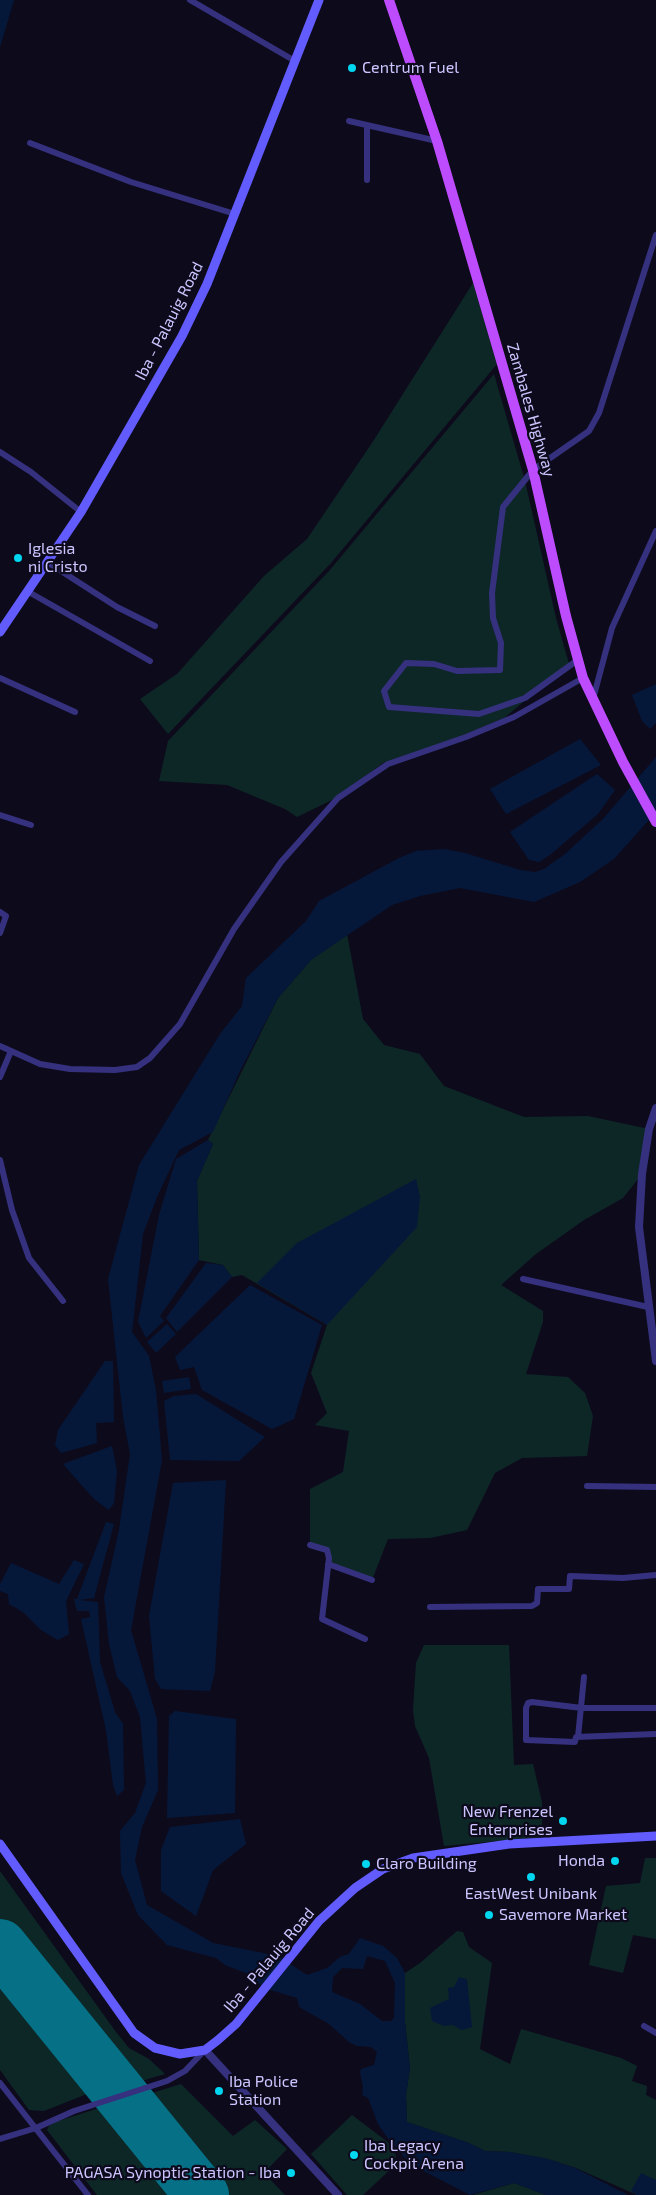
<!DOCTYPE html>
<style>
body{margin:0}
canvas{display:block;background:#0d0a1c}
</style>
<canvas width="656" height="2195"></canvas>
<script>
const ctx = document.querySelector('canvas').getContext('2d');
ctx.lineJoin = 'round';
function fillPath(path, color) {
  ctx.fillStyle = color;
  ctx.fill(path, 'evenodd');
}
function poly(rows) {
  const path = new Path2D();
  for (const r of rows) {
    path.moveTo(r[0], r[1]);
    for (let i = 2; i < r.length; i += 2) path.lineTo(r[i], r[i + 1]);
  }
  return path;
}
function trace(path, color, width, dash) {
  ctx.strokeStyle = color;
  ctx.lineWidth = width;
  ctx.lineCap = dash ? 'butt' : 'round';
  ctx.setLineDash(dash || []);
  ctx.stroke(path);
}
function drawText(font, color, halo, rows, align = 'center') {
  ctx.font = font + ' "Exo 2",sans-serif';
  ctx.lineWidth = 4.5;
  ctx.setLineDash([]);
  ctx.textBaseline = 'middle';
  ctx.strokeStyle = halo;
  ctx.fillStyle = color;
  for (const [text, x, y, turn = 0] of rows) {
    ctx.save();
    ctx.translate(x, y);
    ctx.rotate((+turn || 0) * Math.PI / 180);
    ctx.textAlign = isNaN(turn) ? turn : align;
    if (halo) ctx.strokeText(text, 0, 0);
    ctx.fillText(text, 0, 0);
    ctx.restore();
  }
}
fillPath(poly([
 [473,283,497,364,331,563,168,734,140,699,177,674,264,576,307,539,372,443],
 [494,374,525,481,556,618,569,664,504,718,459,737,383,763,336,798,297,817,285,809,227,785,159,781,168,741,329,571],
 [347,934,363,1019,384,1045,420,1054,444,1086,524,1117,588,1116,649,1129,642,1174,623,1198,584,1220,536,1254,501,1285,543,1311,543,1322,526,1374,568,1377,585,1393,593,1416,587,1456,522,1458,495,1473,467,1530,430,1538,388,1539,372,1580,328,1564,327,1550,310,1545,310,1489,343,1472,349,1431,315,1425,327,1413,311,1373,327,1325,242,1275,232,1277,223,1265,199,1260,197,1181,213,1144,208,1140,278,998,311,960],
 [424,1645,509,1645,514,1765,533,1764,542,1802,542,1837,444,1846,429,1758,415,1726,413,1710,416,1663],
 [645,1858,656,1858,656,1939,633,1935,623,1973,589,1965,606,1886,640,1883],
 [0,1871,116,2032,129,2048,149,2059,165,2074,131,2084,0,1923],
 [457,1931,463,1932,469,1947,492,1963,480,2049,510,2064,521,2029,621,2058,637,2066,632,2081,647,2086,646,2095,656,2100,656,2195,637,2195,576,2168,548,2159,510,2152,485,2151,469,2143,407,2122,406,2095,410,2068,405,2022,405,1973,420,1963],
 [0,1970,97,2090,44,2111,29,2110,0,2070],
 [181,2084,233,2136,255,2120,287,2149,264,2173,285,2195,215,2195,136,2098],
 [109,2105,182,2195,97,2195,47,2130,49,2126,55,2122],
 [352,2115,389,2143,396,2156,392,2168,363,2195,347,2195,311,2154],
 [514,2183,546,2195,473,2195]
]), '#0d2726');
fillPath(poly([
 [0,0,14,0,0,47],
 [656,684,656,723,650,729,642,721,632,695],
 [580,739,601,765,506,814,490,789],
 [656,757,656,812,614,859,580,882,534,902,460,888,420,896,392,905,311,960,278,998,240,1071,213,1132,179,1150,157,1197,143,1234,132,1332,149,1356,156,1390,162,1460,131,1630,157,1719,158,1790,142,1827,135,1860,147,1905,213,1943,278,1956,307,1975,327,1968,340,1957,349,1954,360,1938,383,1946,397,1958,405,1973,405,2022,410,2068,406,2095,407,2122,469,2143,485,2151,510,2152,548,2159,575,2168,628,2195,546,2195,514,2183,470,2195,412,2165,391,2143,378,2124,368,2098,362,2095,363,2087,360,2072,361,2069,374,2065,377,2052,371,2047,357,2046,349,2042,329,2024,299,2007,297,1998,264,1988,251,1975,225,1965,216,1958,167,1945,138,1915,121,1873,120,1831,135,1813,146,1783,140,1717,130,1691,117,1677,109,1644,104,1597,119,1530,130,1454,123,1417,108,1279,139,1165,220,1034,242,1006,246,978,306,921,319,901,399,858,416,851,444,849,465,853,520,870,535,872,544,869,565,854,603,819],
 [367,1956,385,1961,395,1983,394,2018,391,2021,382,2021,360,2004,332,1992,333,1977,342,1968,363,1969],
 [597,774,615,790,598,814,550,855,539,862,529,860,510,832],
 [208,1140,213,1144,197,1181,199,1260,160,1316,164,1321,146,1338,138,1322,159,1215,176,1159],
 [416,1179,420,1196,417,1227,327,1325,257,1283,297,1243],
 [206,1263,223,1265,232,1277,177,1332,166,1318],
 [250,1285,322,1325,294,1419,272,1429,202,1390,194,1367,180,1370,175,1357],
 [167,1324,176,1334,156,1353,147,1342],
 [105,1361,113,1361,114,1422,96,1423,97,1443,61,1453,55,1445,58,1430],
 [189,1377,191,1389,164,1393,162,1381],
 [196,1394,265,1437,239,1461,170,1460,164,1401,174,1396],
 [112,1446,117,1471,114,1503,109,1510,94,1499,63,1464],
 [226,1480,215,1671,210,1691,161,1689,155,1679,149,1616,173,1483],
 [106,1522,114,1524,94,1598,79,1600,98,1602,100,1662,115,1712,123,1724,124,1790,117,1796,113,1785,106,1730,81,1619,90,1617,89,1611,77,1611,74,1599,77,1599],
 [74,1560,84,1564,66,1601,69,1634,58,1640,41,1630,23,1612,9,1604,8,1594,0,1591,0,1584,11,1563,59,1584],
 [175,1711,236,1719,235,1813,167,1818,169,1716],
 [240,1819,246,1844,213,1870,196,1916,161,1891,161,1850,170,1827],
 [459,1977,467,1979,472,2027,462,2030,453,2025,444,2026,432,2021,430,2008,449,1999,448,1988,454,1987],
 [641,2173,656,2180,656,2195,637,2195,631,2191]
]), '#05183a');
trace(poly([
 [0,1946,202,2195]
]), '#067086', 54);
trace(poly([
 [190,0,295,61],
 [349,121,437,141],
 [367,125,367,180],
 [30,143,131,182,235,214],
 [0,452,31,472,81,512],
 [47,562,117,607,155,626],
 [27,591,150,661],
 [579,659,525,698,479,714,389,707,384,691,406,663,434,664,457,671,500,670,501,643,493,618,492,593,503,507,533,470,589,431,599,413,656,235],
 [0,678,75,712],
 [593,699,612,628,656,531],
 [0,815,31,825],
 [0,912,6,916,0,933],
 [0,1046,40,1064,70,1069,115,1070,137,1067,150,1058,180,1024,234,929,281,862,338,798,388,764,466,737,514,717,583,678],
 [0,1077,11,1051],
 [0,1160,12,1210,29,1258,63,1301],
 [523,1279,648,1307],
 [587,1486,656,1487],
 [310,1545,327,1550,329,1558,322,1619,365,1639],
 [328,1564,372,1580],
 [430,1607,532,1606,537,1603,538,1589,569,1589,570,1576,623,1578,656,1575],
 [656,1708,582,1708,532,1702,528,1703,526,1708,526,1740,575,1742,576,1737,656,1734],
 [578,1737,584,1677],
 [644,2026,656,2033],
 [0,2083,88,2195],
 [0,2139,36,2128,74,2111,167,2081,185,2071,205,2050]
]), '#35317f', 6);
trace(poly([
 [656,1108,649,1129,642,1174,639,1227,656,1361],
 [205,2050,338,2195]
]), '#35317f', 8);
trace(poly([
 [0,632,81,512,182,336,207,284,319,0],
 [0,1844,134,2033,155,2048,180,2054,205,2050,218,2040,236,2024,319,1921,355,1888,383,1869,413,1858,509,1844,656,1836]
]), '#625cff', 9);
trace(poly([
 [389,0,437,141,533,470,566,616,583,678,623,762,656,822]
]), '#be4cff', 10);
for (const [x, y, r, color] of [
 [352,68,5,"#00d6f0"],
 [18,558,5,"#00d6f0"],
 [563,1821,5,"#00d6f0"],
 [615,1861,5,"#00d6f0"],
 [366,1864,5,"#00d6f0"],
 [531,1877,5,"#00d6f0"],
 [489,1915,5,"#00d6f0"],
 [219,2091,5,"#00d6f0"],
 [354,2155,5,"#00d6f0"],
 [291,2173,5,"#00d6f0"]
]) {
  const dot = new Path2D();
  dot.arc(x, y, r, 0, 2 * Math.PI);
  ctx.fillStyle = color;
  ctx.fill(dot);
  trace(dot, '#0d0a1c', 2);
}
drawText('16px', '#ccc5ff', '#0d0a1c', [
 ["Centrum Fuel",362,68],
 ["Iglesia",28,549],
 ["ni Cristo",28,567],
 ["New Frenzel",553,1812,"right"],
 ["Enterprises",553,1830,"right"],
 ["Honda",605,1861,"right"],
 ["Claro Building",376,1864],
 ["EastWest Unibank",531,1894,"center"],
 ["Savemore Market",499,1915],
 ["Iba Police",229,2082],
 ["Station",229,2100],
 ["Iba Legacy",364,2146],
 ["Cockpit Arena",364,2164],
 ["PAGASA Synoptic Station - Iba",281,2173,"right"]
], 'left');
drawText('16px', '#ccc5ff', '#0d0a1c', [
 ["Iba - Palauig Road",169,321,-63],
 ["Zambales Highway",531,410,74],
 ["Iba - Palauig Road",269,1960,-50]
]);
</script>
